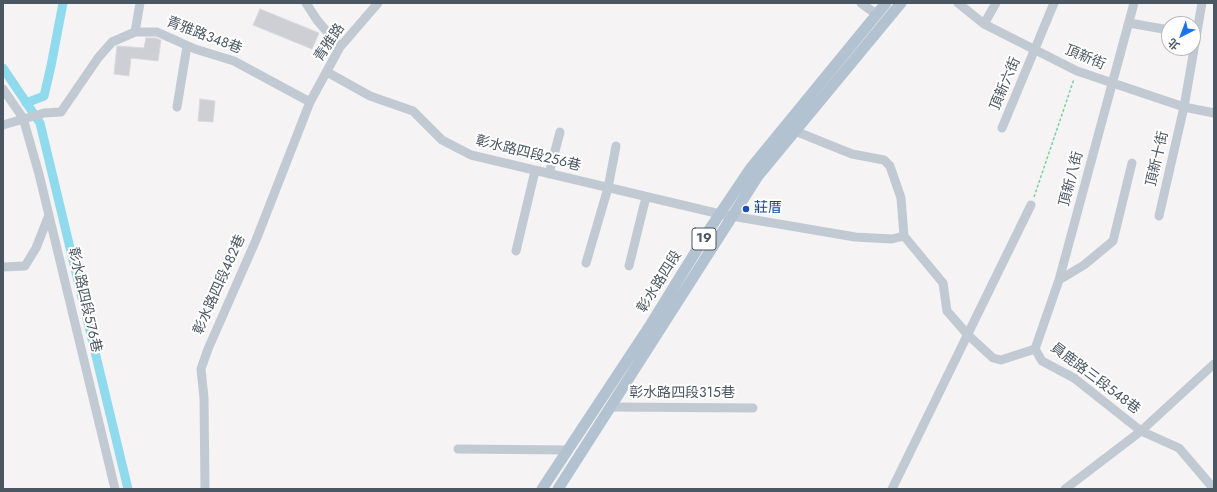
<!DOCTYPE html>
<meta charset="utf-8">
<style>
body{margin:0}
#map{position:relative;width:1217px;height:492px;overflow:hidden;background:#f5f3f3;font-family:Jost,"Noto Sans TC",sans-serif}
canvas{display:block}
.frame{position:absolute;inset:0;border:4px solid #4a5661;pointer-events:none}
.north{position:absolute;left:1161px;top:16px;width:40px;height:40px;box-sizing:border-box;background:#fff;border:1px solid #b7bbc0;border-radius:50%;rotate:222deg;font-size:11px;font-weight:700;line-height:16px;text-align:center;color:#4a5661}
.north::after{content:'';display:block;margin:auto;width:14px;height:18px;background:#1a73e8;clip-path:polygon(50% 0,100% 100%,50% 72%,0 100%)}
</style>
<div id="map">
<canvas width="1217" height="492"></canvas>
<div class="frame"></div>
<div class="north">北</div>
</div>
<script>
const ctx = document.querySelector('canvas').getContext('2d');
ctx.lineJoin = 'round';
function poly(rows) {
  const path = new Path2D();
  for (const r of rows) {
    path.moveTo(r[0], r[1]);
    for (let i = 2; i < r.length; i += 2) path.lineTo(r[i], r[i + 1]);
  }
  return path;
}
function trace(path, color, width, dash) {
  ctx.strokeStyle = color;
  ctx.lineWidth = width;
  ctx.lineCap = dash ? 'butt' : 'round';
  ctx.setLineDash(dash || []);
  ctx.stroke(path);
}
function fillPath(path, color) {
  ctx.fillStyle = color;
  ctx.fill(path, 'evenodd');
}
function drawText(font, color, halo, rows, align = 'center') {
  ctx.font = font + ' Jost,"Noto Sans TC",sans-serif';
  ctx.lineWidth = 4;
  ctx.setLineDash([]);
  ctx.textBaseline = 'middle';
  ctx.strokeStyle = halo;
  ctx.fillStyle = color;
  for (const [text, x, y, turn = 0] of rows) {
    ctx.save();
    ctx.translate(x, y);
    ctx.rotate((+turn || 0) * Math.PI / 180);
    ctx.textAlign = isNaN(turn) ? turn : align;
    if (halo) ctx.strokeText(text, 0, 0);
    ctx.fillText(text, 0, 0);
    ctx.restore();
  }
}
trace(poly([
 [3,68,40,123,128,489],
 [26,103,44,96,51,66,63,3]
]), '#90daee', 9);
const building = poly([
 [260,9,319,33,312,49,253,25,260,9],
 [146,38,156,38,161,40,158,61,131,58,129,76,114,74,117,46,144,48,146,38],
 [200,99,215,101,213,122,198,121,200,99]
]);
fillPath(building, '#cdcfd5');
trace(building, '#d7d9de', 1);
trace(poly([
 [1034,197,1074,79]
]), '#7ad0a6', 1.5, [3, 2]);
trace(poly([
 [306,3,317,20,340,47],
 [861,3,876,14],
 [958,3,984,24,1077,71,1184,107,1214,113],
 [1134,3,1059,280,1035,349,1042,361,1074,378,1141,431,1179,448,1214,489],
 [1129,23,1169,30],
 [984,24,996,3],
 [135,32,140,3],
 [327,72,370,96,413,111,442,140,471,155,720,214,855,237,892,239,904,236],
 [3,89,23,118,39,174,115,489],
 [177,107,187,46],
 [3,125,44,113,61,112,98,58,112,42,135,32,157,32,195,49,234,61,310,102],
 [1002,128,1054,3],
 [795,131,852,154,884,160,890,166,901,198,904,236],
 [549,174,560,132],
 [1159,216,1184,107,1202,3],
 [904,236,943,283,947,311,968,335,993,358,1001,360,1035,349],
 [516,251,535,171],
 [586,263,608,188,616,146],
 [629,266,646,197],
 [3,267,25,266,36,248,49,215],
 [1059,280,1084,265,1113,241,1132,163],
 [611,407,753,408],
 [458,449,568,450],
 [205,489,204,398,201,369,208,349,256,240,310,102,340,47,378,3],
 [892,489,1031,205],
 [1065,489,1141,431,1214,364]
]), '#c1cad2', 9);
trace(poly([
 [542,489,651,324,709,230,750,169,886,3],
 [558,489,758,176,901,3]
]), '#b3c2d1', 11);
for (const [x, y, r, color] of [
 [746,209,4,"#1a4fb4"]
]) {
  const dot = new Path2D();
  dot.arc(x, y, r, 0, 2 * Math.PI);
  ctx.fillStyle = color;
  ctx.fill(dot);
  trace(dot, '#fff', 1.5);
}
for (const [x, y, w] of [
 [704,239,24]
]) {
  const box = new Path2D();
  box.roundRect(x - w / 2, y - 11, w, 22, 3);
  ctx.fillStyle = '#fff';
  ctx.fill(box);
  trace(box, '#4a5661', 1);
}
drawText('bold 13px', '#4a5661', null, [
 ["19",704,239]
]);
drawText('14px', '#4a5661', '#fff', [
 ["青雅路348巷",204,36,21],
 ["青雅路",330,43,-56],
 ["頂新街",1085,58,23],
 ["頂新六街",1006,84,-67],
 ["彰水路四段256巷",528,154,14],
 ["頂新十街",1158,159,-77],
 ["頂新八街",1072,179,-75],
 ["彰水路四段",660,282,-58],
 ["彰水路四段482巷",220,285,-66],
 ["彰水路四段576巷",84,300,77],
 ["員鹿路三段548巷",1095,379,37],
 ["彰水路四段315巷",682,394]
]);
drawText('14px', '#164399', '#fff', [
 ["莊厝",754,209]
], 'left');
</script>
